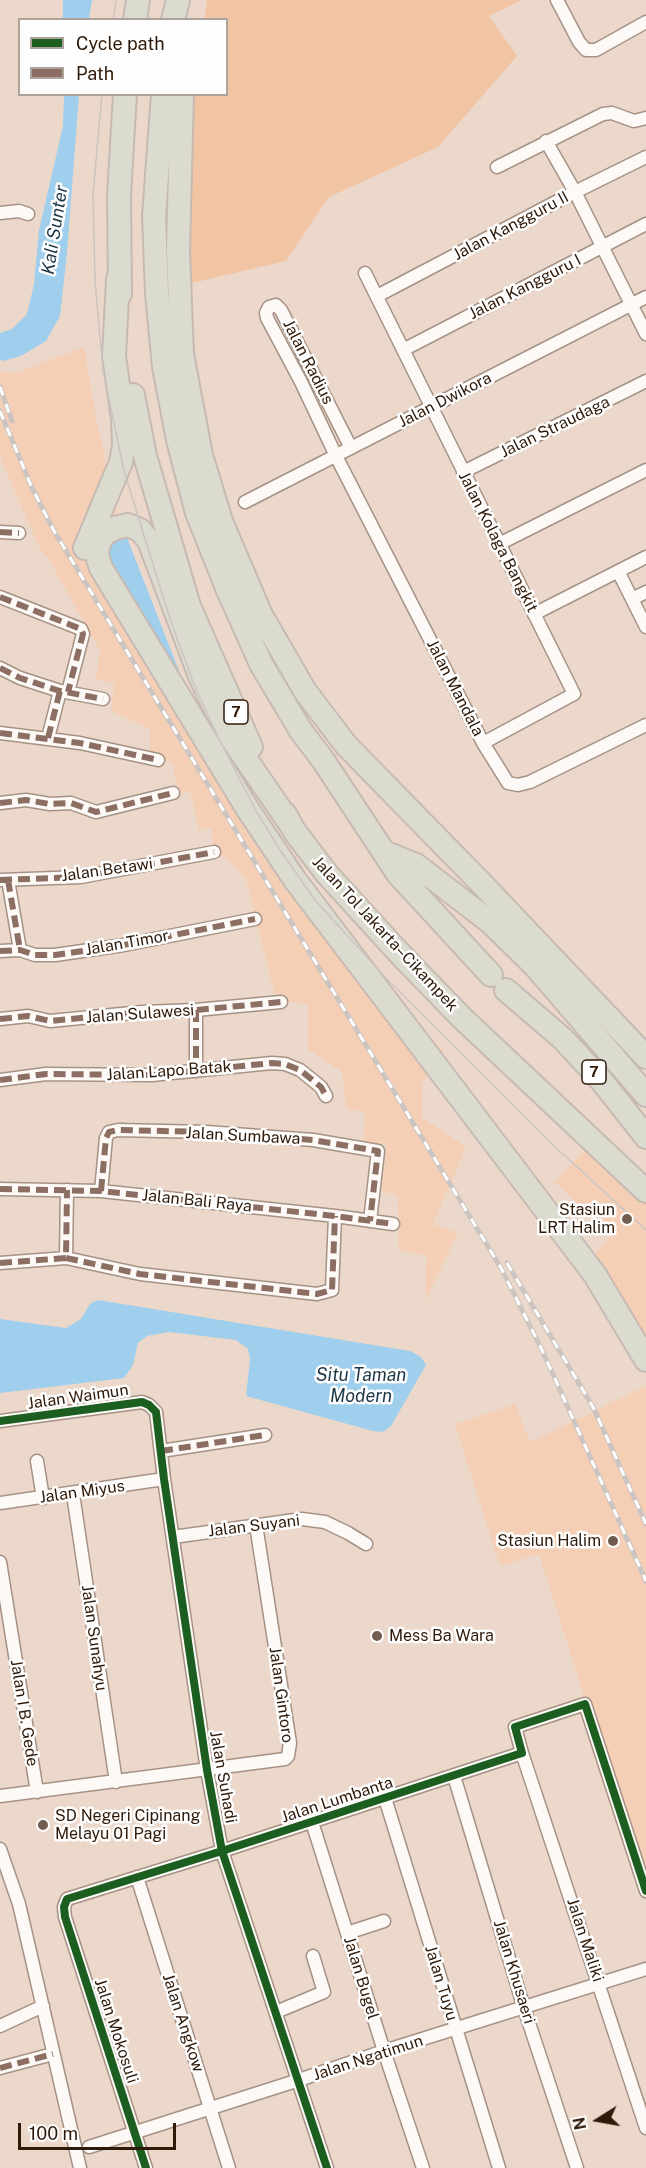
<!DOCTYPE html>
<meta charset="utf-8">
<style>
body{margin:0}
#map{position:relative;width:646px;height:2168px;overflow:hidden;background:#ecd8ca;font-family:"Public Sans",sans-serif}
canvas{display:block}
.legend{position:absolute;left:18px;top:18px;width:210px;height:78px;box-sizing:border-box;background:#fefefe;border:2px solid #aba39c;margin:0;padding:8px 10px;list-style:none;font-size:18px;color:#2f1a0a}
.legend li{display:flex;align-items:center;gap:12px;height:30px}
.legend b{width:30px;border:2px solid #aba39c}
.north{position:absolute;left:568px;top:2090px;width:60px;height:60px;-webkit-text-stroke:4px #fefefe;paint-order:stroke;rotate:259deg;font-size:16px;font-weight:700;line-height:24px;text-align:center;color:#2f1a0a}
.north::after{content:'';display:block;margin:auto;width:21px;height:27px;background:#2f1a0a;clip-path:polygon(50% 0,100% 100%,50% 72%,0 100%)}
.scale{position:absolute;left:18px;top:2123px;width:158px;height:27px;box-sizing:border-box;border:3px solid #2f1a0a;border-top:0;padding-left:8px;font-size:18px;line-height:21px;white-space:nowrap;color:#2f1a0a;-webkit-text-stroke:4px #fefefe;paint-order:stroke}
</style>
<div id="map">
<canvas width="646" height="2168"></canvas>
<ul class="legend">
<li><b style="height:8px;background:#1b5e20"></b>Cycle path</li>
<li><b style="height:8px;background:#8d6e63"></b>Path</li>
</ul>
<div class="north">N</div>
<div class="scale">100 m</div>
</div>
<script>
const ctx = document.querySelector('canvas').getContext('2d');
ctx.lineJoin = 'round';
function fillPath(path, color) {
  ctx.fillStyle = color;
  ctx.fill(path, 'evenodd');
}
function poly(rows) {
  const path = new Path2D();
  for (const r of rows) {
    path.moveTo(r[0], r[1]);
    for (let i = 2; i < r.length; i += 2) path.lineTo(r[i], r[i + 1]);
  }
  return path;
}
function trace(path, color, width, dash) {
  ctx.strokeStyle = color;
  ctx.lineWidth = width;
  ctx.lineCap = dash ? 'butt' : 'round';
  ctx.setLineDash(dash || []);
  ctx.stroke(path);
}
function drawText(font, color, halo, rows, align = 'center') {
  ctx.font = font + ' "Public Sans",sans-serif';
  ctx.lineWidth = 5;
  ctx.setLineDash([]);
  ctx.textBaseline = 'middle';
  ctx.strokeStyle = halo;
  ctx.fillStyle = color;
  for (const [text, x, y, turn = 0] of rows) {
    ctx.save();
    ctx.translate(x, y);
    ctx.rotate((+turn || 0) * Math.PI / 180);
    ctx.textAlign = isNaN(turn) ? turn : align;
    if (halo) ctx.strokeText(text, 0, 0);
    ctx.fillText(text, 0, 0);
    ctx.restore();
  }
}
fillPath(poly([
 [84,347,97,423,115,505,142,607,178,699,308,912,444,1052,422,1084,422,1117,466,1147,433,1224,458,1233,425,1301,427,1256,399,1250,398,1196,382,1191,387,1144,364,1142,365,1113,346,1108,342,1072,308,1049,308,1004,276,1000,246,879,229,861,216,853,210,828,199,830,190,791,178,793,172,763,150,753,150,729,111,711,114,684,96,679,100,650,92,636,83,632,84,622,48,558,41,551,0,457,0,371,16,373],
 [593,1141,646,1191,646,1360,586,1264,611,1236,555,1182],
 [646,1386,646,1891,539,1554,500,1566,455,1424,516,1404,525,1431,531,1442]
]), '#f4cfb5');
fillPath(poly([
 [207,0,522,0,489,16,517,56,438,147,329,197,286,261,192,283,171,203,190,95,226,94,226,20,204,19]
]), '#f1c4a4');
fillPath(poly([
 [63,0,92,0,89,19,63,19],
 [64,95,79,95,67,253,60,316,46,341,21,356,3,361,0,360,0,333,12,329,27,314,34,284,39,230,63,126],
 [126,535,181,676,104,553,104,544],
 [98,1300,410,1351,421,1357,426,1365,391,1426,383,1432,373,1431,246,1396,250,1359,248,1349,236,1340,169,1332,147,1336,138,1343,133,1365,124,1378,0,1393,0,1319,66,1328,81,1319,90,1304]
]), '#9fcfec');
const street = poly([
 [557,0,579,42,586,50,596,50,646,22],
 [546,141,575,192,646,334],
 [497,167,603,114,612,113,634,121,646,118],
 [0,213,19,211,28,214],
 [365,273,574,694,483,743],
 [377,296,575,192,646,157],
 [403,350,646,224],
 [351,448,281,310,276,305,269,307,266,313,267,318,301,382,336,456,483,743,508,783,518,785,530,782,646,725],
 [463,472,646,381],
 [245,502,646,297],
 [0,532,19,533],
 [499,544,646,470],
 [618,571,646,627],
 [0,597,81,629,83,634,68,692],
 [632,599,646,592],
 [534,614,646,557],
 [0,668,20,678,60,691,103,699],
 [0,733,80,743,158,760],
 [48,738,60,691],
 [0,803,26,800,50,804,71,803,96,812,173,793],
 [0,880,81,877,214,852],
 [8,880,20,950],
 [0,951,20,950,35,955,55,955,124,945,255,919],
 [196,1010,196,1071],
 [0,1019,28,1016,50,1021,142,1012,196,1010,281,1002],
 [0,1080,46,1074,152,1075,272,1063,285,1064,300,1070,321,1087,326,1096],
 [0,1189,101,1191,335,1216,393,1224],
 [101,1191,106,1138,109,1132,118,1130,207,1132,313,1140,378,1151,370,1221],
 [66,1258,140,1274,317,1294,332,1290,335,1216],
 [0,1263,66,1258,67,1190],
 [0,1421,142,1402,149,1405,156,1412,164,1479,207,1770,222,1851,327,2168],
 [161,1451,265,1435],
 [37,1461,43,1498],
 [73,1494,116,1782],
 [0,1503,164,1479],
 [173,1537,302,1519,325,1522,348,1533,366,1544],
 [0,1562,37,1792],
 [522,1753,646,2128],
 [454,1776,524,2008,577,2168],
 [0,1796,285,1759,288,1756,290,1743,256,1525],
 [385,1798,499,2168],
 [312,1822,384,2051,423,2168],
 [0,1849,19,1904,80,2168],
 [137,1877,229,2168],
 [347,1933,384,1921],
 [276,2012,324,1992,313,1956],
 [0,2026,43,2006],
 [0,2068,53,2054],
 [89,2147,299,2080,384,2051,646,1969],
 [146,2168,65,1917,64,1907,67,1899,222,1851,522,1753,515,1727,585,1704,646,1891]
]);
const highway = poly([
 [135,20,138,0],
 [173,20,178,0],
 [163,94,154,216,157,293,164,367,178,440,197,513,227,588,261,664,301,731,323,760,398,874,491,975],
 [182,94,178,250,182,354,201,455,221,521,261,615,305,691,346,745,481,883,646,1057],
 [120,294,119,195,125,94],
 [133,395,145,456,189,606,251,747],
 [85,548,121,462,124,445,123,419,114,356,118,279],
 [285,814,295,832,327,874,401,955,461,1017,646,1191],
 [291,825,230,736,215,708,200,676,149,541,140,530,128,525,115,528,104,534,98,545,97,556,101,568,247,808,295,880,595,1275,646,1360],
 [386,853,416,865,490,922,536,967,646,1095],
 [506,990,563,1039,601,1080,646,1137]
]);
trace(street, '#a59285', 15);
trace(highway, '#c6bab2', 26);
trace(street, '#fcf9f7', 12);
trace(highway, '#dcdbd0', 22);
trace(poly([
 [113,20,116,0],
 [102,94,93,194,95,281,103,370,124,471,170,619,195,687,217,735,256,811,280,850,315,900,384,976,554,1146,646,1230]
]), '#cbc4c0', 1.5);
const rail = poly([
 [0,387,12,421],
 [0,411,32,488,54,531,501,1268,542,1350,646,1581],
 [507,1263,593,1407,646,1524]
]);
trace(rail, '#cbc4c0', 5);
trace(rail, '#fefefe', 3, [9]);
trace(poly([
 [0,532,19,533],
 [0,597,81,629,83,634,68,692],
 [0,668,20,678,60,691,103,699],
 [0,733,80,743,158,760],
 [48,738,60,691],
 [0,803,26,800,50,804,71,803,96,812,173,793],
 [0,880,81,877,214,852],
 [8,880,20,950],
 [0,951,20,950,35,955,55,955,124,945,255,919],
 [196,1010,196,1071],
 [0,1019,28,1016,50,1021,142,1012,196,1010,281,1002],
 [0,1080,46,1074,152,1075,272,1063,285,1064,300,1070,321,1087,326,1096],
 [0,1189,101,1191,335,1216,393,1224],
 [101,1191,106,1138,109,1132,118,1130,207,1132,313,1140,378,1151,370,1221],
 [66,1258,140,1274,317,1294,332,1290,335,1216],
 [0,1263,66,1258,67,1190],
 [161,1451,265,1435],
 [0,2068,53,2054]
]), '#8d6e63', 6, [12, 6]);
trace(poly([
 [0,1421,142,1402,149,1405,156,1412,164,1479,207,1770,222,1851,327,2168],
 [146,2168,65,1917,64,1907,67,1899,222,1851,522,1753,515,1727,585,1704,646,1891]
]), '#1b5e20', 8);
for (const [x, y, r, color] of [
 [627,1219,6,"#715c4d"],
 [613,1541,6,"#715c4d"],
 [377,1636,6,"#715c4d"],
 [43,1825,6,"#715c4d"]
]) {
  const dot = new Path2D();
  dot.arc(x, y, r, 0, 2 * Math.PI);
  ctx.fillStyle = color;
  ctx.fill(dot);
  trace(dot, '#fefefe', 2);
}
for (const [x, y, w] of [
 [236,712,24],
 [594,1072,24]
]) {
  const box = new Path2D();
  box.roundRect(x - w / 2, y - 12, w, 24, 4.5);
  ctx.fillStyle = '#fefefe';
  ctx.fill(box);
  trace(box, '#2f1a0a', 1.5);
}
drawText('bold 15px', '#2f1a0a', null, [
 ["7",236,712],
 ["7",594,1072]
]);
drawText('16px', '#2f1a0a', '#fefefe', [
 ["Jalan Kangguru II",511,226,-28],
 ["Jalan Kangguru I",525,287,-27],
 ["Jalan Radius",308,362,63],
 ["Jalan Dwikora",445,400,-27],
 ["Jalan Straudaga",555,427,-26],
 ["Jalan Kolaga Bangkit",498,542,63],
 ["Jalan Mandala",455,688,63],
 ["Jalan Betawi",107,870,-8],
 ["Jalan Tol Jakarta–Cikampek",385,934,47],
 ["Jalan Timor",127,943,-10],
 ["Jalan Sulawesi",140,1014,-4],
 ["Jalan Lapo Batak",169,1071,-4],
 ["Jalan Sumbawa",243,1136,3],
 ["Jalan Bali Raya",197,1201,6],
 ["Jalan Waimun",78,1397,-8],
 ["Jalan Miyus",82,1492,-8],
 ["Jalan Suyani",254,1526,-7],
 ["Jalan Sunahyu",94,1638,82],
 ["Jalan Gintoro",281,1695,82],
 ["Jalan I B. Gede",24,1713,81],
 ["Jalan Suhadi",223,1777,80],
 ["Jalan Lumbanta",337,1800,-18],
 ["Jalan Maliki",585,1940,72],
 ["Jalan Khusaeri",514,1972,73],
 ["Jalan Bugel",361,1978,73],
 ["Jalan Tuyu",441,1983,73],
 ["Jalan Angkow",183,2023,72],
 ["Jalan Mokosuli",116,2031,72],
 ["Jalan Ngatimun",368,2058,-18]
]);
drawText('16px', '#2f1a0a', '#fefefe', [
 ["Stasiun",615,1210],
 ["LRT Halim",615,1228],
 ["Stasiun Halim",601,1541],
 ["Mess Ba Wara",389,1636,"left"],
 ["SD Negeri Cipinang",55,1816,"left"],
 ["Melayu 01 Pagi",55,1834,"left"]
], 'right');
drawText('italic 18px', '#1e3645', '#fefefe', [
 ["Kali Sunter",55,230,-81],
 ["Situ Taman",361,1375],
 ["Modern",361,1396]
]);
</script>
